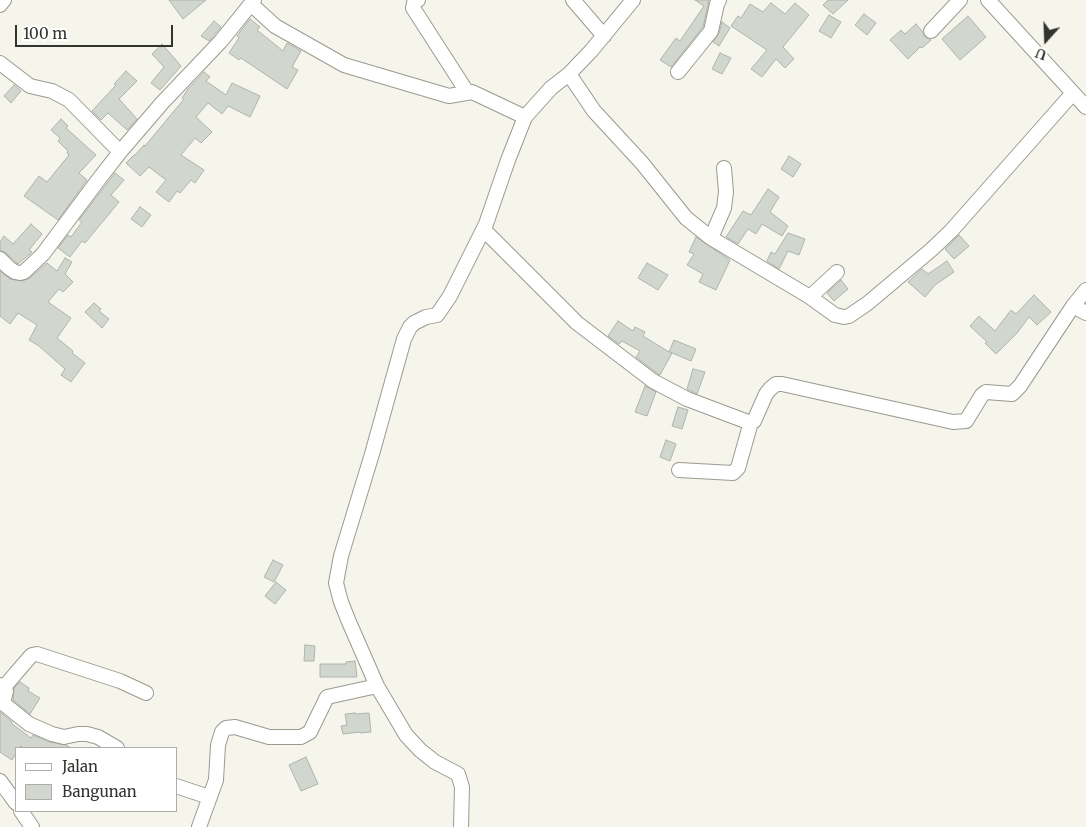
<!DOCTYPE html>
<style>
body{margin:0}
#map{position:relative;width:1086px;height:827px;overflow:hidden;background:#f5f5eb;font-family:Merriweather,serif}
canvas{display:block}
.legend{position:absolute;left:15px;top:747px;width:162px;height:65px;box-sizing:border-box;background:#fff;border:1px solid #adadac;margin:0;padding:6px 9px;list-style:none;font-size:15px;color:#33332f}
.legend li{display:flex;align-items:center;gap:10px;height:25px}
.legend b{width:25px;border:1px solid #adadac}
.north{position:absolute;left:1021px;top:15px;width:50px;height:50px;-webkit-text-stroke:4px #fff;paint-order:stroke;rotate:200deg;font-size:14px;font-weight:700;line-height:20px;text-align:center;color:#33332f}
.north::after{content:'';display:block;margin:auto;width:18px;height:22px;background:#33332f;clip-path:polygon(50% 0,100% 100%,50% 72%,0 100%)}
.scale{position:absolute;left:15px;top:25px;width:158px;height:22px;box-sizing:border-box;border:2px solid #33332f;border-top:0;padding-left:6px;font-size:15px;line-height:18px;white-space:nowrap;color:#33332f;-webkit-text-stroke:4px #fff;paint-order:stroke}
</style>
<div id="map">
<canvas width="1086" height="827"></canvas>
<ul class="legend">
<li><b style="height:6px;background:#fff"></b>Jalan</li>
<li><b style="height:14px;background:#d1d7ce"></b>Bangunan</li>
</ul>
<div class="north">U</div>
<div class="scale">100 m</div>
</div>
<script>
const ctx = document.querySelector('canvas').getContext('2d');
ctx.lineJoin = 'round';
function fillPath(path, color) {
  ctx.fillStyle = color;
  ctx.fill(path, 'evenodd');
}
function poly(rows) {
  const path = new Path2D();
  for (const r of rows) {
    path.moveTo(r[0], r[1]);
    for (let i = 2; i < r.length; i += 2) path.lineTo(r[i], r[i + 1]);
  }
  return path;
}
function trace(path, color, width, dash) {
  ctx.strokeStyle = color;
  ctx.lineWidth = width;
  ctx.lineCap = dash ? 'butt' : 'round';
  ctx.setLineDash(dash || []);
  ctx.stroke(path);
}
const building = poly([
 [169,0,206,0,183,19,169,0],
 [695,0,709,0,703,27,671,67,660,60,676,38,680,41,704,6,695,0],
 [828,0,848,0,833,14,823,5,828,0],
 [771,3,785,14,795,3,809,15,783,47,794,59,785,68,776,59,762,77,751,69,767,50,731,26,738,16,741,18,750,4,763,12,771,3],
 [864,14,876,23,867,35,855,25,864,14],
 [829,15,841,22,831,38,819,31,829,15],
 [968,16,986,37,960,60,942,39,968,16],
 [250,19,260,27,257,30,283,51,287,43,301,51,292,67,298,70,287,89,241,58,239,60,229,53,239,38,237,36,250,19],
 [214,21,221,27,209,41,201,36,214,21],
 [722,22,730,28,719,46,713,42,719,33,722,22],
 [916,24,922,31,925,37,931,40,922,48,920,47,908,59,890,40,901,30,905,34,916,24],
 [162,44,181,66,160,90,151,83,164,67,152,54,162,44],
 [720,53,731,58,722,74,712,69,720,53],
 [126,71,137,81,119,99,137,119,127,130,108,113,101,120,92,111,116,85,114,84,126,71],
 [204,72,210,77,206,81,226,95,232,83,260,96,250,117,228,106,222,114,208,103,196,117,212,132,201,143,195,138,181,155,204,170,195,183,191,180,180,193,177,191,169,202,156,192,166,180,149,167,140,176,126,163,134,155,135,155,144,145,145,146,184,99,182,98,188,89,204,72],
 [14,85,21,91,11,103,4,96,14,85],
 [61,119,68,126,66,128,96,155,79,173,87,180,58,220,24,196,39,176,47,182,69,155,67,153,68,151,58,141,60,138,51,130,61,119],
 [789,156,801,164,793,177,781,169,789,156],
 [115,173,124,180,111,195,119,202,85,243,82,241,70,257,58,248,68,235,71,237,82,222,79,220,115,173],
 [768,189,779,197,770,212,788,226,782,236,762,224,756,234,748,229,738,244,726,237,743,211,751,215,768,189],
 [140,207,151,215,142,227,131,219,140,207],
 [31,224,42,234,29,250,32,252,18,264,6,253,0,250,0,242,4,236,13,244,31,224],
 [788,233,805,239,799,255,788,251,779,269,767,261,771,252,775,254,788,233],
 [959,235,969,246,954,259,945,249,959,235],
 [696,237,730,260,716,290,699,282,703,274,687,265,694,254,689,252,696,237],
 [65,258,72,262,65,274,73,282,63,292,59,289,48,302,71,318,57,338,73,351,72,353,85,363,71,382,61,375,65,369,39,346,29,340,37,325,18,313,10,324,0,316,0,271,10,279,22,281,30,278,47,263,57,271,65,258],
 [947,261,954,272,935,285,925,297,908,282,922,269,928,274,947,261],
 [647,263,668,275,658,290,638,278,647,263],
 [841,280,848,289,834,301,827,293,841,280],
 [1034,295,1051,312,1037,325,1029,317,1017,333,996,354,985,343,987,342,970,326,979,316,995,331,1011,310,1016,314,1034,295],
 [94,303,101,309,99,311,109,319,102,328,85,312,94,303],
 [618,321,633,331,635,327,645,332,643,336,669,352,674,340,696,349,691,361,670,352,672,353,660,375,658,374,636,357,640,351,622,341,619,344,608,336,618,321],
 [693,369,705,372,697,394,687,389,693,369],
 [645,386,656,392,647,416,635,412,645,386],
 [678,407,688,410,682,429,672,426,678,407],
 [666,440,676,444,670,461,660,457,666,440],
 [273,560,283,565,274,582,264,577,273,560],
 [276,582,286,590,275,604,265,596,276,582],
 [305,645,315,646,314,661,304,661,305,645],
 [355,661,357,677,320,677,320,664,346,664,346,662,355,661],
 [20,682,29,688,28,691,40,698,30,714,13,700,14,688,20,682],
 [0,712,12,722,11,723,31,738,33,735,50,742,66,745,71,748,23,748,21,746,19,748,16,748,16,753,12,760,0,752,0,712],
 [355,713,355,714,369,713,371,732,360,733,360,732,343,734,341,726,347,725,345,714,355,713],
 [306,757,318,784,301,791,289,765,306,757]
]);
fillPath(building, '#d1d7ce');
trace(building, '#aeb4ab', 1);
const minor = poly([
 [418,0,414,3,413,8,467,92],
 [573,0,604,36],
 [988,0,1086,107],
 [251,4,275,26,344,65,449,96,472,92,525,117],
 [0,5,4,0],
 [931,31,960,0],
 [0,63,30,86,52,91,69,100,120,152],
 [678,72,711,31,717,4,719,0],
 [569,74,594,111,642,163,686,218,711,238,810,297,835,315,844,317,849,316,868,303,931,250,951,231,1073,93],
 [484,230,577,323,653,381,687,399,748,422,754,421,766,394,770,389,776,384,782,384,953,422,966,421,982,395,986,392,1012,394,1020,386,1073,306,1086,290],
 [711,238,724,208,726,192,724,168],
 [0,259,9,268,15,272,20,273,24,272,43,254,99,179,120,152,162,103,221,41,254,0],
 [810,297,837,272],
 [1073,306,1086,313],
 [679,470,733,473,738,468,751,422],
 [0,685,6,691,4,699,4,704,29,724,52,734,64,737,78,734,87,734,98,737,117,748],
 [377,686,406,735,420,750,435,762,458,774,462,787,461,827],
 [4,687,29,658,32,655,37,654,120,681,146,693],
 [0,781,16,803],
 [176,786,209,797],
 [21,811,32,827],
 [199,827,216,780,218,745,222,732,226,728,235,727,269,737,301,737,310,732,327,697,377,686,349,622,341,602,336,583,341,556,372,454,404,339,410,327,414,323,426,317,437,315,450,296,486,224,508,160,525,117,551,88,569,74,591,51,633,0]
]);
trace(minor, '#9a9a90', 16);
trace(minor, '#fff', 14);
</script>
